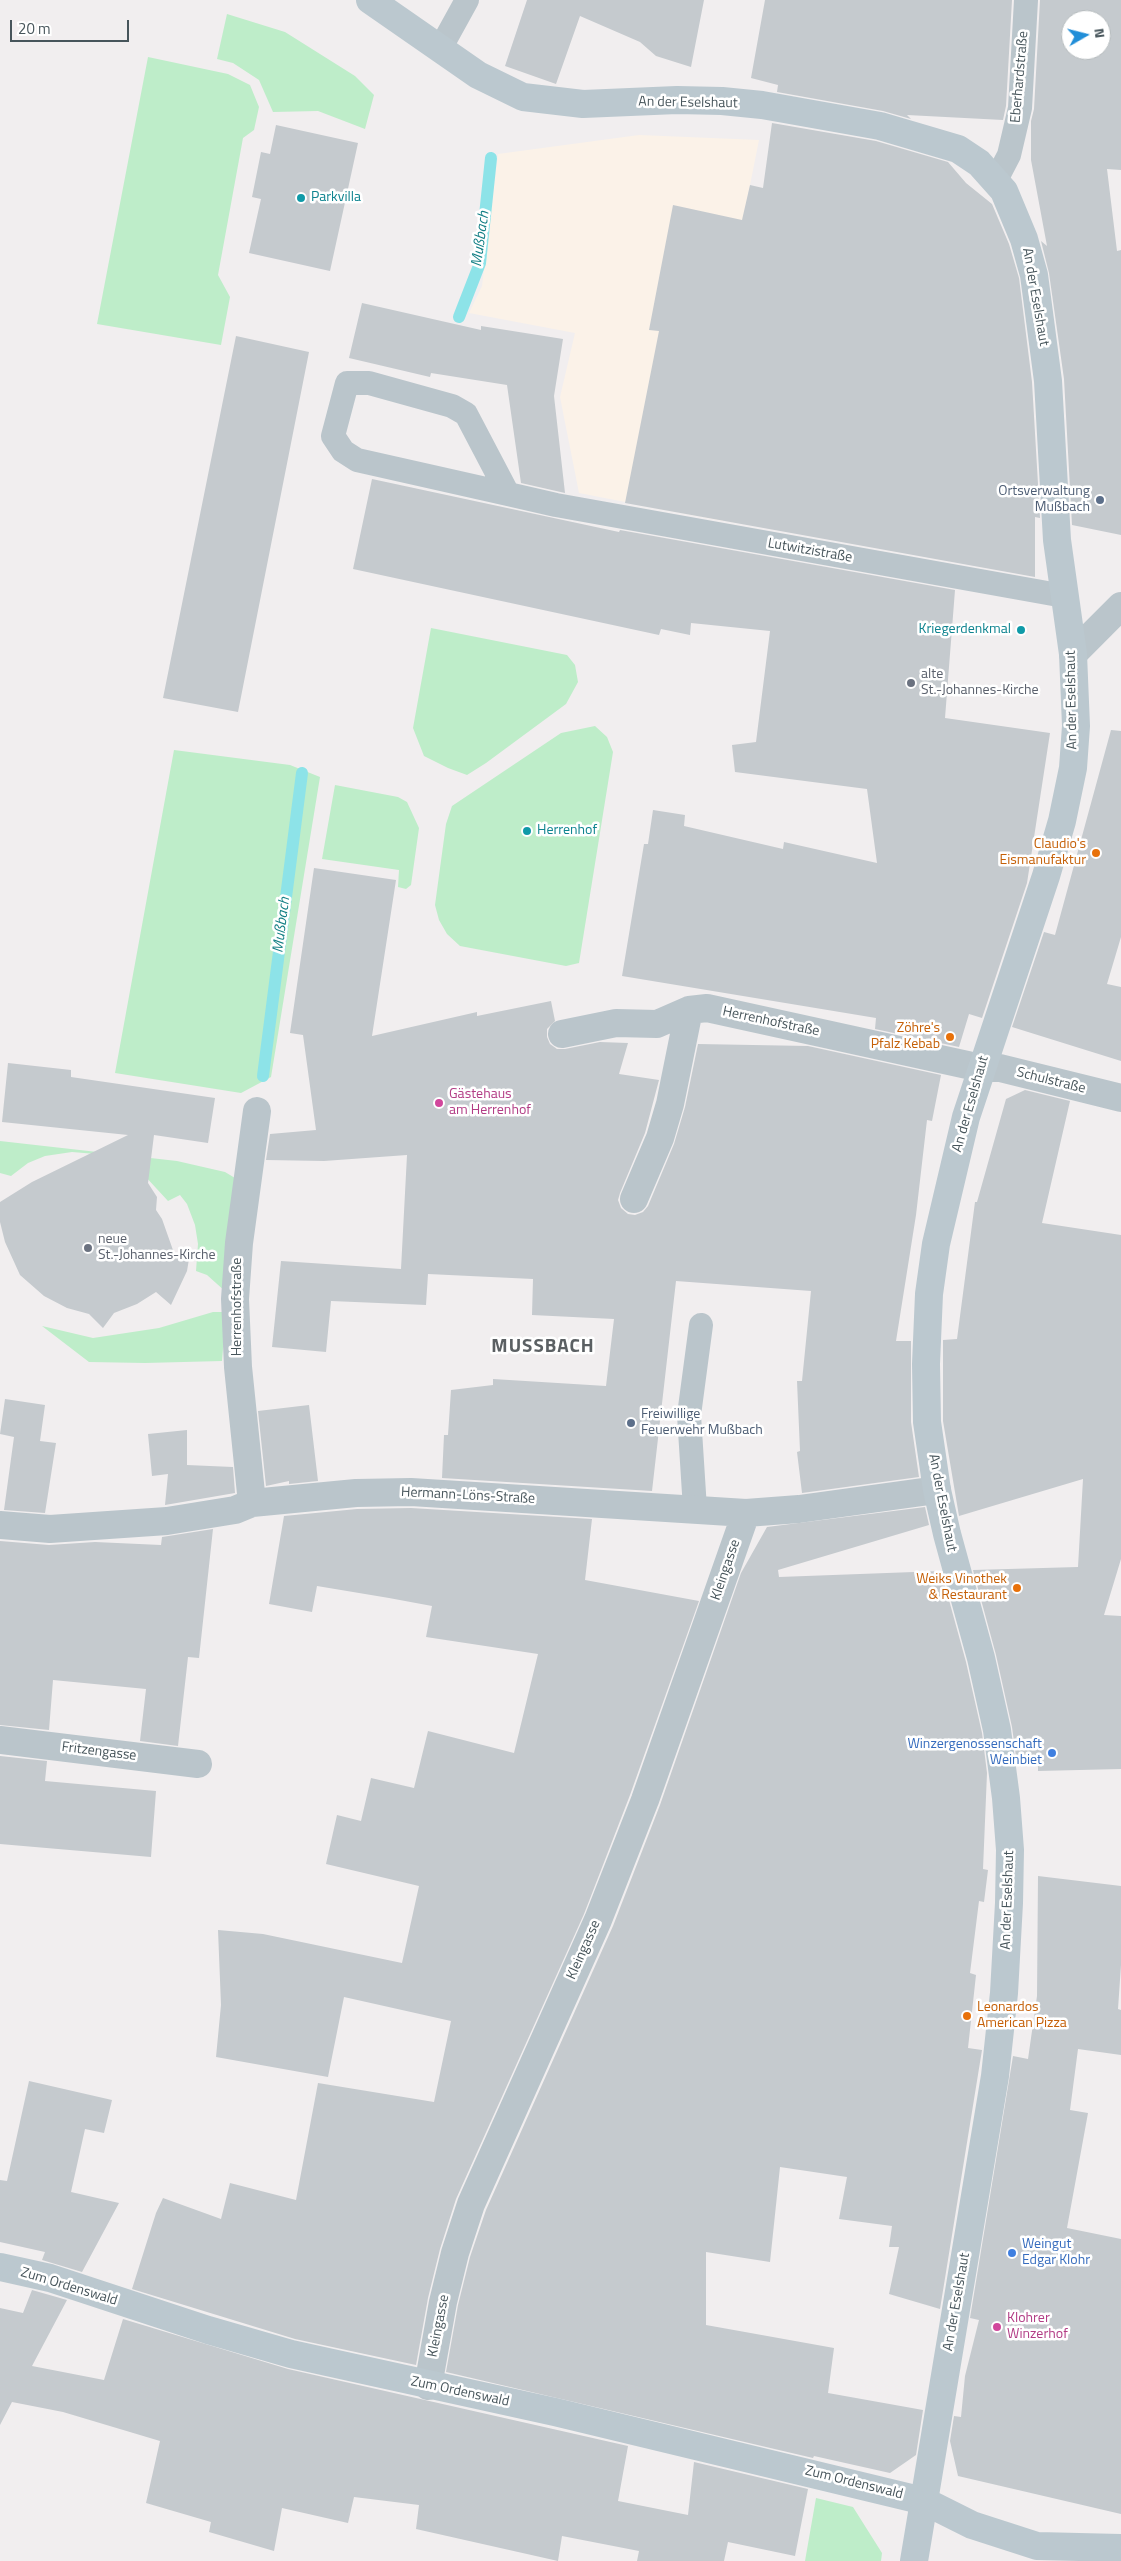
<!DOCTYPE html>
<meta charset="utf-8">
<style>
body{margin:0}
#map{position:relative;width:1121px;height:2561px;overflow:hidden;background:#f1eeef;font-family:"Titillium Web",sans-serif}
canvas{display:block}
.north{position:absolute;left:1061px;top:10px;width:50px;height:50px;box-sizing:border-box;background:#fff;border:1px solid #b5bbbd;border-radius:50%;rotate:82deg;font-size:14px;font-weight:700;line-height:20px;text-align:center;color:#47555b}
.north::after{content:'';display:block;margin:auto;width:18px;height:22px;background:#218ed8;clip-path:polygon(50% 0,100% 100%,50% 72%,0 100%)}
.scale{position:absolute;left:10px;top:20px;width:119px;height:22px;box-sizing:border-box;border:2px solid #47555b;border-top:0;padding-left:6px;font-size:15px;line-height:18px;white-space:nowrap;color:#47555b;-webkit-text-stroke:4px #fff;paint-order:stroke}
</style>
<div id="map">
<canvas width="1121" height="2561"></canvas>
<div class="north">N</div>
<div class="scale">20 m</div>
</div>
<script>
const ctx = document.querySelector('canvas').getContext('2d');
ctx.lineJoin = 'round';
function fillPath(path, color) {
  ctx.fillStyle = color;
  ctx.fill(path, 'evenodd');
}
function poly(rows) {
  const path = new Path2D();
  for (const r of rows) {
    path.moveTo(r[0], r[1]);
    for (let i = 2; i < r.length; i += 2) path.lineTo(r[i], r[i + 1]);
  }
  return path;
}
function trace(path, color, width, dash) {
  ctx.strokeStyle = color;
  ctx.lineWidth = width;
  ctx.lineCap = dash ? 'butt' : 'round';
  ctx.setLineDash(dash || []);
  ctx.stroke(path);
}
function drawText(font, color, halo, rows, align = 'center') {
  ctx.font = font + ' "Titillium Web",sans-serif';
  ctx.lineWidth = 5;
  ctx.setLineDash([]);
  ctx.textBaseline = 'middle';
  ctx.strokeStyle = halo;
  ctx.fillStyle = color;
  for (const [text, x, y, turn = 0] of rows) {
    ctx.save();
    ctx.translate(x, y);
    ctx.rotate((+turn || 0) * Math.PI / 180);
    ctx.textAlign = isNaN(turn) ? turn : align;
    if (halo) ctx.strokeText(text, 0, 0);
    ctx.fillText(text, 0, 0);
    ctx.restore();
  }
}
fillPath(poly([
 [639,135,759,140,743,220,743,420,723,521,579,493,560,397,575,333,469,313,482,286,498,154]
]), '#fbf2e8');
fillPath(poly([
 [227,14,285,32,355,76,374,95,365,129,318,111,273,112,259,80,233,63,217,59],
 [148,57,228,74,250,85,259,107,254,130,243,138,218,275,230,297,221,345,97,324],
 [431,628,567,655,575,665,578,682,566,704,486,763,467,775,448,768,424,756,413,728],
 [595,726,607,737,613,752,579,963,566,966,460,946,447,934,439,920,435,905,446,824,452,806,561,733],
 [174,750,290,765,320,777,271,1077,241,1093,115,1073],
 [335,785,398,797,407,802,419,828,411,885,406,889,398,887,399,870,322,859],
 [0,1141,177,1161,225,1172,235,1178,226,1292,207,1275,196,1271,198,1244,195,1225,187,1204,180,1195,168,1201,144,1175,96,1154,72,1152,45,1156,28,1163,11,1176,0,1173],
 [213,1312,226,1312,222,1361,145,1363,89,1362,42,1326,93,1338,159,1328],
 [816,2498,853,2507,882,2553,881,2561,805,2561]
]), '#beedc9');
trace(poly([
 [459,317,480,263,491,158],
 [263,1076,302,773]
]), '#8de3e8', 12);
fillPath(poly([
 [527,0,704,0,691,67,656,56,640,42,580,16,556,84,505,66],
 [765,0,1012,0,1006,106,1003,120,907,115,911,119,883,111,777,92,778,85,751,78],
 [1040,0,1121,0,1121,170,1107,169,1117,251,1121,250,1121,535,1072,525,1064,379,1049,273,1041,241,1047,246,1031,160,1031,121,1034,109],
 [1071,20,1101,20,1101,50,1071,50],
 [772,123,876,141,948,162,966,183,992,204,1009,244,1019,278,1032,382,1040,518,1035,517,1035,577,625,503,659,331,649,330,673,205,742,220,750,185,763,188],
 [276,125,358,143,330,271,249,253,261,199,252,197,261,152,270,154],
 [362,303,481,330,481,326,563,339,554,396,565,493,521,483,507,385,431,373,430,377,349,358],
 [236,336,309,352,238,712,163,698],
 [372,479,619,532,620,530,955,590,945,718,1050,733,1027,883,982,1018,969,1014,959,1047,875,1029,876,1018,622,976,644,844,648,844,653,810,685,815,684,826,783,849,784,842,877,863,867,789,735,772,732,745,756,742,770,631,691,623,690,635,661,629,659,635,353,569],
 [1111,730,1121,731,1121,937,1107,984,1121,987,1121,1061,1012,1027,1044,932,1055,935],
 [314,868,396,880,372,1036,477,1012,477,1016,551,1001,555,1021,547,1029,547,1037,550,1044,557,1049,565,1049,600,1042,628,1043,619,1074,659,1080,645,1133,620,1193,618,1200,621,1208,628,1214,635,1215,643,1212,648,1206,674,1144,685,1107,698,1044,808,1046,941,1075,932,1121,927,1120,916,1215,896,1341,911,1341,911,1422,919,1477,802,1493,797,1452,800,1451,797,1381,802,1381,811,1291,676,1281,652,1491,442,1478,444,1435,448,1435,451,1390,493,1385,493,1379,606,1386,614,1319,532,1315,533,1279,428,1274,426,1305,331,1301,326,1352,272,1347,281,1261,401,1269,407,1155,324,1161,266,1160,270,1134,316,1130,303,1035,290,1033],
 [8,1063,71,1070,71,1077,215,1098,208,1143,154,1135,148,1183,157,1197,156,1210,162,1219,174,1253,190,1253,187,1271,171,1305,156,1292,137,1304,114,1313,103,1328,89,1314,67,1308,44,1296,20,1275,5,1242,0,1222,0,1202,32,1182,128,1135,2,1122],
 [1025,1090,1070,1101,1042,1223,1121,1235,1121,1559,1104,1615,1121,1616,1121,1769,1038,1771,1038,1757,1016,1756,1012,1727,996,1655,973,1570,1078,1567,1083,1479,959,1516,943,1421,943,1340,957,1339,975,1202,977,1202,1006,1099],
 [5,1399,45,1405,40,1441,56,1443,45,1513,4,1510,14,1437,0,1434],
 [309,1405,318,1481,289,1484,289,1481,266,1486,258,1411],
 [187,1430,187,1465,233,1467,235,1493,165,1505,168,1474,152,1476,148,1434],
 [925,1507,929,1525,778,1570,779,1577,941,1571,966,1662,982,1733,987,1773,983,1869,988,1870,984,1902,979,1901,970,1973,976,1975,968,2048,982,2050,940,2309,889,2294,899,2247,889,2247,892,2226,839,2219,847,2177,780,2167,770,2262,706,2252,706,2325,834,2348,828,2393,923,2410,916,2455,890,2473,814,2456,813,2458,446,2372,458,2305,470,2257,486,2210,613,1926,660,1805,741,1573,767,1527],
 [411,1508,592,1519,585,1580,699,1601,630,1795,584,1914,456,2199,440,2249,428,2298,416,2365,295,2339,132,2289,156,2213,163,2198,221,2219,230,2183,296,2200,318,2083,434,2102,451,2021,344,1997,328,2077,216,2057,221,2005,218,1930,263,1934,402,1963,419,1886,326,1864,337,1815,361,1821,371,1778,414,1788,428,1731,514,1753,538,1654,426,1637,432,1606,389,1598,317,1586,312,1612,269,1604,284,1516,357,1509],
 [213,1529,199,1658,188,1657,178,1746,140,1741,146,1689,53,1680,49,1730,0,1725,0,1541,49,1545,95,1542,161,1545,162,1537],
 [0,1756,47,1761,45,1781,156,1791,151,1857,0,1844],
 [1038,1876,1121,1886,1121,1965,1118,2009,1121,2010,1121,2055,1078,2049,1070,2110,1088,2113,1067,2228,1121,2239,1121,2514,958,2476,950,2441,954,2416,961,2417,965,2376,979,2320,970,2318,1013,2056,1028,2059,1037,1996],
 [29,2081,112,2100,104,2133,85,2129,71,2192,119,2203,82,2272,42,2260,45,2252,0,2242,0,2180,7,2181],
 [32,2290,67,2300,32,2366,104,2380,123,2319,288,2369,628,2446,618,2501,688,2515,694,2462,808,2489,795,2556,728,2542,724,2561,637,2561,639,2551,562,2536,558,2561,416,2529,419,2505,354,2497,348,2523,282,2508,274,2551,209,2532,211,2522,146,2503,160,2441,63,2412,12,2402,0,2425,0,2308,23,2313]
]), '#c5cace');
trace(poly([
 [440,49,467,0],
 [996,180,1009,155,1020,108,1026,0],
 [508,494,466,414,452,406,369,383,347,383,333,436,343,451,357,460,508,494,556,505,1064,596],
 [695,1509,689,1415,701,1325]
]), '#bac5cb', 24);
trace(poly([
 [1073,654,1121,606],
 [562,1034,616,1023,657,1024,689,1010,707,1008,981,1068,1000,1068,1121,1098],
 [634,1199,660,1138,670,1104,689,1010],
 [252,1503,238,1367,235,1299,239,1243,257,1111],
 [0,1525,50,1529,167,1521,235,1510,252,1503,356,1493,411,1492,746,1513,799,1509,937,1490],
 [0,1740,198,1764],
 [428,2386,443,2302,455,2253,471,2204,598,1920,645,1800,746,1513]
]), '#bac5cb', 28);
trace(poly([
 [370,0,478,75,523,97,583,104,677,100,722,101,762,105,880,126,958,149,979,163,1004,191,1024,239,1034,275,1048,381,1057,540,1073,654,1076,726,1073,768,1062,821,1046,876,966,1117,936,1244,929,1294,926,1364,927,1422,937,1490,947,1534,981,1658,997,1730,1006,1798,1010,1850,1009,1903,1004,1993,995,2076,914,2561],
 [0,2267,50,2278,208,2330,291,2354,555,2412,924,2501,972,2525,1037,2546,1121,2548]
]), '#bbc8cf', 28);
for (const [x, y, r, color] of [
 [301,198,5,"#0f9aa8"],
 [1100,500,5,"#5c6f8a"],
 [1021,630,5,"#0f9aa8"],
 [911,683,5,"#6b7280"],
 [527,831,5,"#0f9aa8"],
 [1096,853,5,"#e8710a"],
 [950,1037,5,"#e8710a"],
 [439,1103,5,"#d1479c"],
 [88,1248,5,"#6b7280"],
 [631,1423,5,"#5c6f8a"],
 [1017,1588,5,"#e8710a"],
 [1052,1753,5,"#3f7fe0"],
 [967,2016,5,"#e8710a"],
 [1012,2253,5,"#3f7fe0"],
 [997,2327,5,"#d1479c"]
]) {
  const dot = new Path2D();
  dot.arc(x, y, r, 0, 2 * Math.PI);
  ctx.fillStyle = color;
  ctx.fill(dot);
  trace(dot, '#fff', 2);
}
drawText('14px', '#47555b', '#fff', [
 ["Eberhardstraße",1020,77,-85],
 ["An der Eselshaut",688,103,1],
 ["An der Eselshaut",1035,297,80],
 ["Lutwitzistraße",810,551,10],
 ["An der Eselshaut",1072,700,-91],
 ["Herrenhofstraße",771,1022,12],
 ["Schulstraße",1051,1081,14],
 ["An der Eselshaut",971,1104,-74],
 ["Herrenhofstraße",238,1307,-90],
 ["Hermann-Löns-Straße",468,1496,3],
 ["An der Eselshaut",942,1503,79],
 ["Kleingasse",726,1570,-71],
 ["Fritzengasse",99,1752,7],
 ["An der Eselshaut",1008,1900,-88],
 ["Kleingasse",584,1950,-66],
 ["Zum Ordenswald",69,2287,17],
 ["An der Eselshaut",957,2302,-80],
 ["Kleingasse",439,2326,-79],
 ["Zum Ordenswald",460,2392,12],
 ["Zum Ordenswald",854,2483,14]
]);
drawText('14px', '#0d838f', '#fff', [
 ["Parkvilla",311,198],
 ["Kriegerdenkmal",1011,630,"right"],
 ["Herrenhof",537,831]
], 'left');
drawText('14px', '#4e5e75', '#fff', [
 ["Ortsverwaltung",1090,492],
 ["Mußbach",1090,508],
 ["Freiwillige",641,1415,"left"],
 ["Feuerwehr Mußbach",641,1431,"left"]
], 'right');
drawText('14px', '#5b616d', '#fff', [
 ["alte",921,675],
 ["St.-Johannes-Kirche",921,691],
 ["neue",98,1240],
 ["St.-Johannes-Kirche",98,1256]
], 'left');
drawText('14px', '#c56008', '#fff', [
 ["Claudio's",1086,845],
 ["Eismanufaktur",1086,861],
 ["Zöhre's",940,1029],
 ["Pfalz Kebab",940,1045],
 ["Weiks Vinothek",1007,1580],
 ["& Restaurant",1007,1596],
 ["Leonardos",977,2008,"left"],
 ["American Pizza",977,2024,"left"]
], 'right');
drawText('14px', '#b23c85', '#fff', [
 ["Gästehaus",449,1095],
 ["am Herrenhof",449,1111],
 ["Klohrer",1007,2319],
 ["Winzerhof",1007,2335]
], 'left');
drawText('14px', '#366cbe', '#fff', [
 ["Winzergenossenschaft",1042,1745],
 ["Weinbiet",1042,1761],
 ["Weingut",1022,2245,"left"],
 ["Edgar Klohr",1022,2261,"left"]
], 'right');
drawText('italic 15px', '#137f85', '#fff', [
 ["Mußbach",481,239,-82],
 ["Mußbach",282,925,-83]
]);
ctx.letterSpacing = '1px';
drawText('bold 19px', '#5b6063', '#fff', [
 ["MUSSBACH",543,1347]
]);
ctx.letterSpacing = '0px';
</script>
